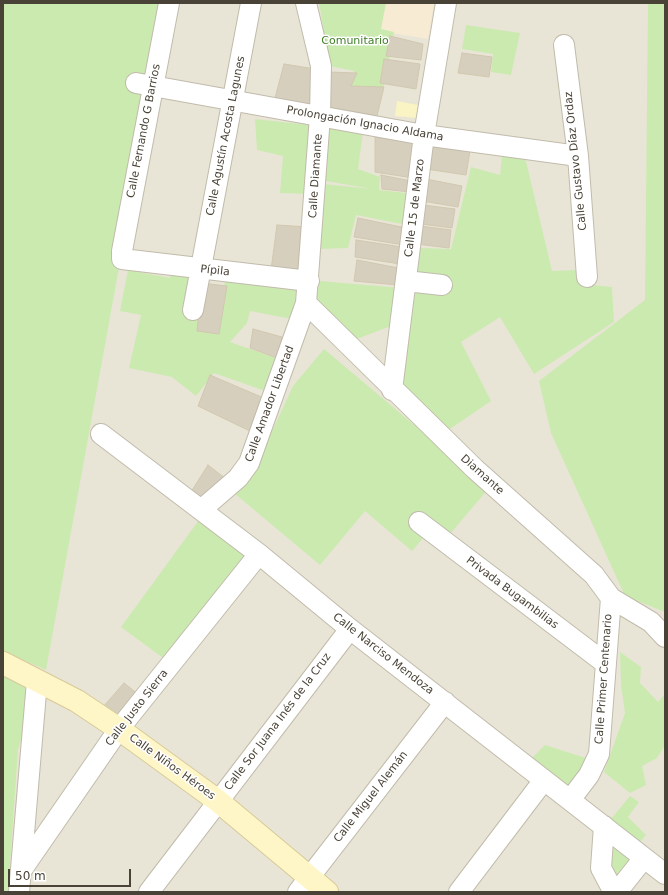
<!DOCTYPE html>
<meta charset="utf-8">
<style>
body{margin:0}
#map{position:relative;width:668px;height:895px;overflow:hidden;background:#f5f2e9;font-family:"DejaVu Sans",sans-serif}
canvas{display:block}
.frame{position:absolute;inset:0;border:4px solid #494337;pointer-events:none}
.scale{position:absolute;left:8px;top:869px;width:123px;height:18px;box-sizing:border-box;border:2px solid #494337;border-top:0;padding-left:5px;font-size:12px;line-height:14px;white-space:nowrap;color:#494337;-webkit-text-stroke:3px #fff;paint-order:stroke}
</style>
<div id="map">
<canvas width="668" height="895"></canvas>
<div class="frame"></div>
<div class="scale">50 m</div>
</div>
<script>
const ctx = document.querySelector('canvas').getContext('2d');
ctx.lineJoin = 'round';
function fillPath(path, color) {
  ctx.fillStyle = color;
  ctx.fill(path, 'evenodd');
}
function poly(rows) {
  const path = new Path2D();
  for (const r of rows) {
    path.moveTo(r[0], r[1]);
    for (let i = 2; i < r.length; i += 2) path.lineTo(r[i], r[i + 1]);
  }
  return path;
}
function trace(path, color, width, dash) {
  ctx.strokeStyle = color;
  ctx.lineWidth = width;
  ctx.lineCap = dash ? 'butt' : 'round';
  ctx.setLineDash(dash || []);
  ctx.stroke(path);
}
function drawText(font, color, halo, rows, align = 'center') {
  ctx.font = font + ' "DejaVu Sans",sans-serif';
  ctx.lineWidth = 3;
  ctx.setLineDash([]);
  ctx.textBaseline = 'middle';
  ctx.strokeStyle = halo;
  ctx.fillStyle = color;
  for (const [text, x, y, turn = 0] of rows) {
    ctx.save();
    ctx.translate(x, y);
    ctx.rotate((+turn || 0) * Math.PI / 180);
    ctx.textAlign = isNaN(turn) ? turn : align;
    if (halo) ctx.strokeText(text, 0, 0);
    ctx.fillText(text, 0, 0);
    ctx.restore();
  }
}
fillPath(poly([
 [3,3,665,3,665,892,3,892]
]), '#e9e5d6');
fillPath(poly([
 [385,3,434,3,428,39,380,31]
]), '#f7ebd3');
fillPath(poly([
 [3,3,167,3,46,670,3,651],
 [319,3,386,3,381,29,394,32,383,92,351,86,354,71,330,66],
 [648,3,665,3,665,612,625,596,551,433,539,381,645,300],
 [466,25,520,33,511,75,491,72,493,54,462,49],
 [255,119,318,126,314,194,280,193,283,156,257,150],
 [324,126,363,132,358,169,380,177,379,190,406,193,407,225,356,215,348,248,320,249,323,184,372,189,320,180],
 [502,156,525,157,552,271,577,270,592,285,612,287,614,322,534,374,500,317,461,342,491,401,447,431,398,379,419,248,451,249,471,167,500,175],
 [172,268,210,274,201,327,216,330,226,276,297,288,292,319,250,311,247,323,230,342,279,359,268,392,214,373,196,396,172,377,129,368,141,315,120,311,128,270,170,278],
 [320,281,401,288,391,326,354,340,315,301],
 [324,349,489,488,444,541,430,530,412,551,365,511,320,565,234,493,255,468,293,386],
 [199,520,248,556,170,663,121,627],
 [620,652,641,667,640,683,658,702,665,694,665,745,657,758,642,766,646,785,630,793,604,772,625,713,621,685],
 [3,663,37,681,18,750,8,892,3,892],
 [545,745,589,759,576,792,530,760],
 [630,796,639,802,628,817,646,835,639,843,611,819],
 [606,841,637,863,616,885,604,868]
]), '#cbeab0');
fillPath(poly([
 [397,101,418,105,417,118,395,116]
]), '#faf3c3');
const building = poly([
 [390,36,423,44,421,60,386,56,390,36],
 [462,53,492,57,489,77,458,73,462,53],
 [384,59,420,64,416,89,380,83,384,59],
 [284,64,315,69,316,107,275,98,284,64],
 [328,72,357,73,351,86,384,87,377,116,328,107,328,72],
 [375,137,418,143,413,178,375,172,375,137],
 [429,146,470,151,466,175,426,169,429,146],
 [381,175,411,181,410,192,382,189,381,175],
 [426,179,462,186,458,207,422,201,426,179],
 [423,205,455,209,452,228,421,224,423,205],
 [358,218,406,228,404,245,354,237,358,218],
 [277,225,308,227,306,274,271,270,277,225],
 [420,226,451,230,449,248,417,244,420,226],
 [356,240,402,247,400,264,355,257,356,240],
 [357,260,399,268,398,285,354,281,357,260],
 [202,283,227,286,219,334,197,331,202,283],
 [253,329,282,337,277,358,250,348,253,329],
 [210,375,266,399,254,433,198,406,210,375],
 [208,465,226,479,201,503,191,492,208,465],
 [124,683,139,695,121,720,103,707,124,683]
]);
fillPath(building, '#d7cfbd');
trace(building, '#d2c8b0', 1);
const street = poly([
 [169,3,122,251,122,259,309,281],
 [564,45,578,156,587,277],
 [136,83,424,135,578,156],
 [406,281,442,285],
 [306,303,475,469,594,575,611,598,651,622,665,637],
 [193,310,251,3],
 [392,390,424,135,446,3],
 [101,434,259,554,350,629,665,874],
 [201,510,238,478,249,463,306,303,320,116,321,66,306,3],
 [419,522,605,663],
 [570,800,589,775,599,754,611,598],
 [604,826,601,868,610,885,616,892],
 [23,868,119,729,259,554],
 [19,892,37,681],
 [149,892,350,629],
 [298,892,445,702],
 [459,892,544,780],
 [617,892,644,858]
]);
const secondary = poly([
 [3,663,77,701,119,729,218,801,327,892]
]);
trace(street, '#c1bbab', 22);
trace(secondary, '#d7ca97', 24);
trace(street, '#fff', 20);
trace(secondary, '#fff6c8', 22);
drawText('11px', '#417e27', '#fff', [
 ["Comunitario",355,41]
]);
drawText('11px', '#494337', '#fff', [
 ["Prolongación Ignacio Aldama",365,124,10],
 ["Calle Fernando G Barrios",144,131,-79],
 ["Calle Agustín Acosta Lagunes",226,136,-79],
 ["Calle Gustavo Díaz Ordaz",576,161,-96],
 ["Calle Diamante",316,176,-86],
 ["Calle 15 de Marzo",415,208,-83],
 ["Pípila",215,271,6],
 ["Calle Amador Libertad",270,404,-70],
 ["Diamante",482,475,42],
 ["Privada Bugambilias",512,593,37],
 ["Calle Narciso Mendoza",383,654,38],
 ["Calle Primer Centenario",604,679,-86],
 ["Calle Justo Sierra",137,708,-52],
 ["Calle Sor Juana Inés de la Cruz",278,722,-53],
 ["Calle Niños Héroes",172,767,36],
 ["Calle Miguel Alemán",371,797,-52]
]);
</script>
